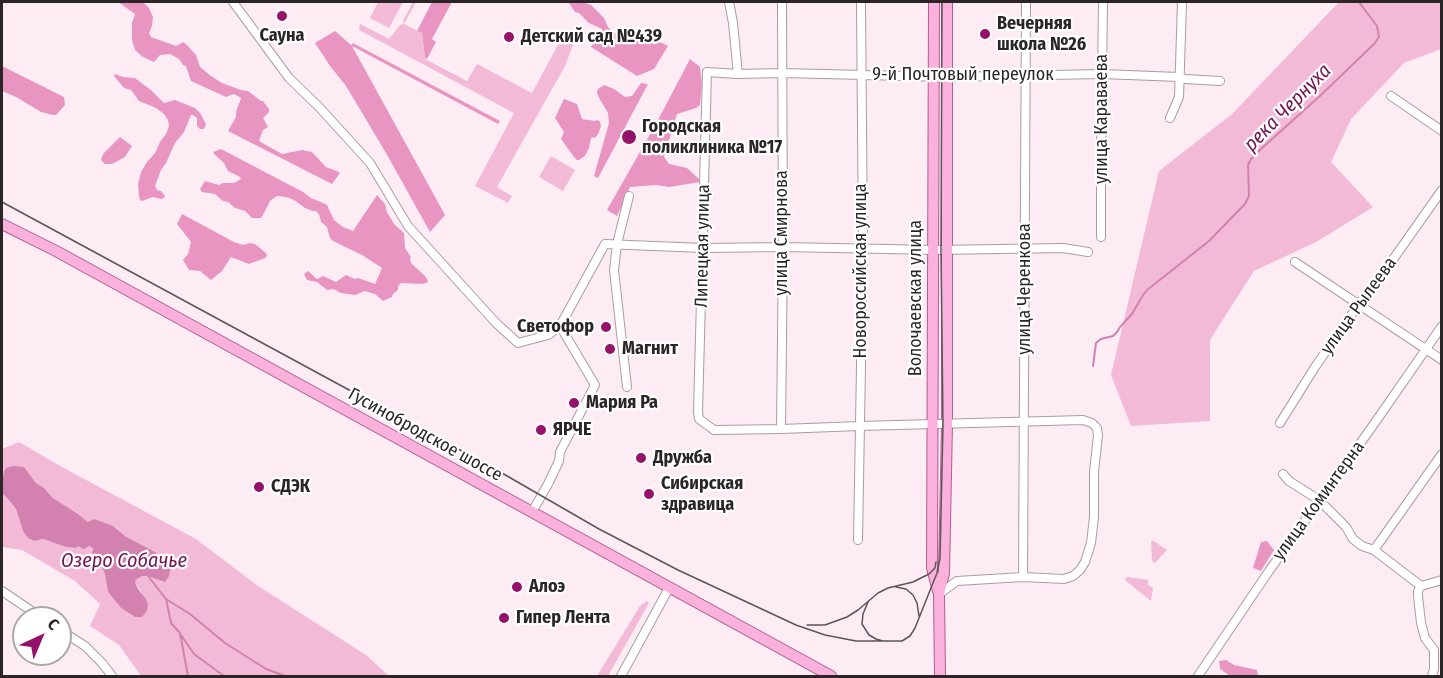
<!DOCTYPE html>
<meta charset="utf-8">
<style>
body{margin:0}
#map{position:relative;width:1443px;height:678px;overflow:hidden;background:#feecf5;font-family:"Fira Sans Condensed",sans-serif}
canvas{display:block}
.frame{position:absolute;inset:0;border:3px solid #2b2528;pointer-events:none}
.north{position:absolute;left:12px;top:606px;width:60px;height:60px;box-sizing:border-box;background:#fff;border:2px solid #aaa8a9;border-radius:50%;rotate:44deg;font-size:16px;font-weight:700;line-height:24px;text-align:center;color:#2b2528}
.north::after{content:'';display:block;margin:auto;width:21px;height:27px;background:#95126a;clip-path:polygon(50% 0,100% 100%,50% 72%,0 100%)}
</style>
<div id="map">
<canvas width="1443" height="678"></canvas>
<div class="frame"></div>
<div class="north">С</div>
</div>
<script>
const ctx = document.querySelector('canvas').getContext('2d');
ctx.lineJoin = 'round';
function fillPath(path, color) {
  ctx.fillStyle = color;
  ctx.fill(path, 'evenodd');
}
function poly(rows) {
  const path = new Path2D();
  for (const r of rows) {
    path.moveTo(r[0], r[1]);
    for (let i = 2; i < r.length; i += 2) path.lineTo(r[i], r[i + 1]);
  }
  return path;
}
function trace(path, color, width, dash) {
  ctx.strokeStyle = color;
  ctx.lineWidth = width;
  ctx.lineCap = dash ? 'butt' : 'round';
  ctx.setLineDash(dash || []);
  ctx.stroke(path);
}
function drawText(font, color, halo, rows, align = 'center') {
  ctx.font = font + ' "Fira Sans Condensed",sans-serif';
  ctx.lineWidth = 4.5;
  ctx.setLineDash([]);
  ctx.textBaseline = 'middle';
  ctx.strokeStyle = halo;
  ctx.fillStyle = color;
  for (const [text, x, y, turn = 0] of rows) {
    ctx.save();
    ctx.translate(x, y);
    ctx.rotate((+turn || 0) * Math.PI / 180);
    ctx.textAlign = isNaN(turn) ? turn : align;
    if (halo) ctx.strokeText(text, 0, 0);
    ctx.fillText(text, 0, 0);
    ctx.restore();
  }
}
fillPath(poly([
 [378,2,403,2,389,28,370,18],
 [413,2,416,2,404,24,422,33,425,59,467,81,477,64,532,93,566,30,575,40,565,66,497,187,512,196,508,203,475,186,514,113,359,30,360,24,389,39,400,25,404,24,403,21],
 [1339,2,1441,2,1441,49,1404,63,1351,119,1331,162,1373,207,1318,241,1254,271,1210,340,1210,421,1131,426,1111,375,1159,171,1232,114],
 [551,156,575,170,563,191,539,177],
 [19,442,62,467,196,539,258,586,366,655,389,676,141,676,119,645,90,626,100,604,75,581,22,550,2,547,2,493,8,499,16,509,23,531,35,541,43,539,66,547,76,548,77,545,90,546,93,550,94,555,100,563,105,574,108,592,121,608,135,617,142,594,135,582,137,579,142,576,155,552,125,536,113,526,88,522,78,514,53,498,44,488,36,483,28,473,4,472,2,481,2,449],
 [1151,541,1154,541,1167,550,1155,563,1152,561],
 [1128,577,1148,580,1148,585,1153,588,1151,601,1126,581,1125,578],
 [647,601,649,603,608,676,597,676,640,606]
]), '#f2bad7');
fillPath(poly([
 [118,2,142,2,144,3,149,8,153,17,152,26,149,33,151,37,176,46,183,42,187,45,196,55,200,67,211,76,222,83,241,90,248,91,261,101,263,101,269,109,269,112,263,118,268,127,263,130,259,141,282,154,302,150,312,152,326,167,337,171,340,173,332,184,228,131,236,117,236,112,241,98,234,94,226,97,191,81,186,66,183,65,179,59,170,54,160,55,154,62,143,57,135,50,132,40,132,23,135,14],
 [432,2,452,2,432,39,436,42,427,59,425,58,422,33,417,31],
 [568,2,583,2,591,5,604,18,608,27,616,34,624,34,632,28,668,46,654,69,637,76,591,47,602,32,602,29,589,23,579,13,575,12],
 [335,31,351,45,353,43,500,121,498,124,352,46,445,215,430,232,386,153,346,86,330,66,315,43],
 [690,59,700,67,702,83,700,105,696,108,677,114,664,157,669,164,687,168,698,178,700,182,669,187,656,185,630,187,617,216,607,210,658,120],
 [2,66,64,97,65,105,56,115,53,115,41,112,16,97,2,91],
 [115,74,123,77,135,78,152,91,164,103,175,100,195,108,200,113,206,124,204,129,200,129,197,126,197,118,193,115,191,115,184,132,175,143,166,163,161,170,155,186,157,190,161,191,165,196,164,198,161,199,153,197,142,201,140,200,139,196,138,184,141,172,147,162,155,153,160,142,166,134,169,126,168,120,164,114,156,108,139,101,131,90,124,88,114,76],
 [641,83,648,84,598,178,594,176,609,123,608,113,598,96,597,92,598,89,604,85,614,89,625,97,632,96],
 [564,99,577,104,582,119,595,121,598,120,600,122,601,126,598,134,595,138,593,137,591,138,589,148,585,156,579,160,577,160,574,157,561,139,564,132,555,118],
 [120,137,132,146,125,157,112,164,105,164,101,160,103,154],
 [221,149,303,192,311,198,321,202,327,205,334,220,343,227,353,231,377,195,385,204,387,212,394,224,404,233,405,248,411,257,410,259,411,263,426,277,428,282,423,284,401,283,398,286,398,290,393,294,392,297,383,301,375,294,368,292,365,291,355,295,341,293,333,289,327,290,317,282,307,280,304,274,308,271,317,279,323,276,336,282,346,275,355,279,358,278,375,284,382,268,362,255,333,241,330,238,327,227,321,222,319,214,316,211,313,211,305,208,294,200,286,197,277,196,270,201,263,215,261,218,252,218,245,211,235,208,228,202,223,201,215,194,202,192,200,189,205,181,219,185,223,183,234,183,241,179,240,177,228,171,224,163,214,154,213,152],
 [182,214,234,242,243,245,250,243,255,244,266,253,267,256,265,258,249,264,231,257,222,271,211,280,200,271,189,270,183,260,188,254,191,242,177,224],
 [1267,541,1274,550,1261,571,1253,568,1261,542],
 [1226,660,1234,665,1257,670,1258,676,1230,676,1220,669,1219,661]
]), '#e895c2');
fillPath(poly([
 [13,466,24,467,36,483,44,488,53,498,78,514,88,522,94,519,113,526,125,536,155,552,171,566,169,576,165,582,148,576,142,576,137,579,135,582,138,589,146,599,148,605,147,611,142,617,135,617,121,608,108,592,105,574,100,563,92,553,93,549,90,546,87,547,84,549,78,546,76,548,66,547,43,539,35,541,28,538,23,531,16,509,8,499,2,493,2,481,4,472,6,468]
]), '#d381ae');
trace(poly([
 [1093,366,1096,343,1101,339,1113,336,1117,332,1120,327,1132,314,1143,295,1147,290,1209,241,1245,204,1249,196,1248,165,1251,159,1261,149,1321,95,1374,44,1379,37,1377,26,1359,2],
 [148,576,166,599,171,623,180,633,188,676],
 [166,599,190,614,225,643,266,669,285,676],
 [181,635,194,654,224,676]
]), '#d381ae', 2);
const minor = poly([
 [233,2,289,78,319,107,370,163,408,226,496,323,518,343,548,335,560,326,595,385,560,452,559,461,548,484,532,512],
 [729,2,733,23,738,74],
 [1391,96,1442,131],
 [1170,118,1179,97,1182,2],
 [1101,237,1101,153,1103,2],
 [1295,262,1442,360],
 [560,326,605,244,703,248,783,247,937,250,1063,248,1088,252],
 [627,387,614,270,617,244,629,196],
 [1280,423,1315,367,1359,304,1382,275,1442,190],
 [781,429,783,247,782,2],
 [1283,474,1289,481,1319,500,1346,527,1353,539,1362,546,1374,550,1421,586,1418,591,1418,596,1421,623,1425,638,1434,650,1434,669,1432,676],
 [858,540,863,249,861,2],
 [1374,550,1442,454],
 [1023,577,1026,2],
 [1421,586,1442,580],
 [2,591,42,618],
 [939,594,957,581,1023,577,1064,579,1073,576,1080,570,1085,562,1091,543,1094,517,1094,472,1098,435,1097,428,1092,423,1083,420,860,426,781,429,714,430,699,419,698,412,707,72,738,74,782,73,947,77,1102,74,1179,77,1185,79,1220,81],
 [60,630,85,646,102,663,112,676],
 [621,676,669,588],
 [1198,676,1269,571,1374,424,1442,326]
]);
const major = poly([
 [934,2,932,568,938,591],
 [2,224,56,251,831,676],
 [940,676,939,594,944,573,947,424,947,2]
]);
trace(minor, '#ab9ba3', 10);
trace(major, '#b05f8d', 12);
trace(minor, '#fff', 8);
trace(major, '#fab2dc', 10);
trace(poly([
 [2,202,495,469,599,529,678,570,796,625,825,635,856,641,902,641,910,636,915,628,937,573,940,558,943,424,941,250,942,2],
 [896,587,906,589,913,595,917,603,919,616],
 [868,602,863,614,862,624,869,635,876,639,883,641],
 [807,625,825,625,847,617,858,610,878,593,888,588,913,582,929,574,935,568,936,562]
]), '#5d5459', 1.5);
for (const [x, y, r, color] of [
 [282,16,6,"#95126a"],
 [985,34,6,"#95126a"],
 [509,37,6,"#95126a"],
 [629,137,8,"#95126a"],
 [606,327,6,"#95126a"],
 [610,349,6,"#95126a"],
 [574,403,6,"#95126a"],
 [541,430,6,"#95126a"],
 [641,458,6,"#95126a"],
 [259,487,6,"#95126a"],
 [649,494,6,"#95126a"],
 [517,587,6,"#95126a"],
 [504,618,6,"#95126a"]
]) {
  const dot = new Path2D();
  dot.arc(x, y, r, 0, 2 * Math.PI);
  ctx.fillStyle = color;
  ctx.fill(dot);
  trace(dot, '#fff', 2);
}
drawText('bold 18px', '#2b2528', '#fff', [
 ["Вечерняя",997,24],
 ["школа №26",997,45],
 ["Сауна",282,36,"center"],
 ["Детский сад №439",521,37],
 ["Городская",642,127],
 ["поликлиника №17",642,148],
 ["Светофор",594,327,"right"],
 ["Магнит",622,349],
 ["Мария Ра",586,403],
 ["ЯРЧЕ",553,430],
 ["Дружба",653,458],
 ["Сибирская",661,484],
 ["здравица",661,505],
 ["СДЭК",271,487],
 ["Алоэ",529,587],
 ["Гипер Лента",516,618]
], 'left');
drawText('18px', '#2b2528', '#fff', [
 ["9-й Почтовый переулок",963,75],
 ["улица Караваева",1102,119,-90],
 ["улица Смирнова",782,233,-90],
 ["Липецкая улица",703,246,-89],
 ["Новороссийская улица",861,271,-90],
 ["улица Черенкова",1025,289,-90],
 ["Волочаевская улица",916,298,-90],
 ["улица Рылеева",1359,306,-54],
 ["Гусинобродское шоссе",425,435,29],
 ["улица Коминтерна",1319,501,-54]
]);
drawText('italic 20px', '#751453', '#fff', [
 ["река Чернуха",1288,108,-45],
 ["Озеро Собачье",124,561]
]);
</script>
